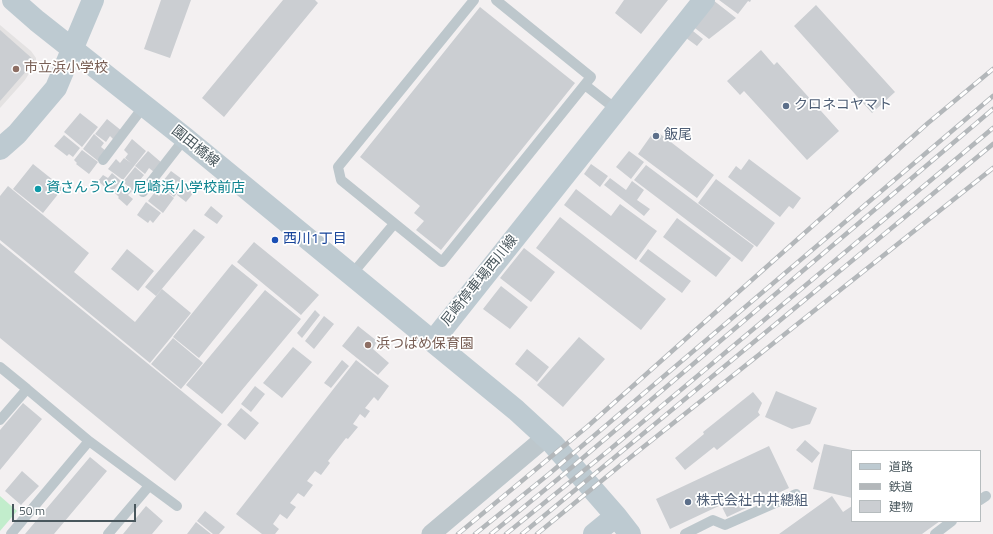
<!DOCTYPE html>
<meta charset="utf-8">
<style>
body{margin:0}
#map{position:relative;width:993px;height:534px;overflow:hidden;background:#f3f0f1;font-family:"Titillium Web","Noto Sans JP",sans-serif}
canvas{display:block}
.legend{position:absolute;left:851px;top:450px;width:130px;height:72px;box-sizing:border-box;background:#fff;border:1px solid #b6bcbe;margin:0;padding:5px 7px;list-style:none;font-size:12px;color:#49575d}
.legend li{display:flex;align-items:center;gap:8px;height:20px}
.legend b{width:20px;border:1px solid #b6bcbe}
.scale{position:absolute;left:12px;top:504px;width:124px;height:18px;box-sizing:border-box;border:2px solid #49575d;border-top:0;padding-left:5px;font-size:12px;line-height:14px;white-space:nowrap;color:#49575d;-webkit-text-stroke:3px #fff;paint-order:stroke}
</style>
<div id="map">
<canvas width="993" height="534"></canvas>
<ul class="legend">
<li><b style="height:5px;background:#bdcad1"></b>道路</li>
<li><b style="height:5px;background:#b3b7ba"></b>鉄道</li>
<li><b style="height:11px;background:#cbced2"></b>建物</li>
</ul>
<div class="scale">50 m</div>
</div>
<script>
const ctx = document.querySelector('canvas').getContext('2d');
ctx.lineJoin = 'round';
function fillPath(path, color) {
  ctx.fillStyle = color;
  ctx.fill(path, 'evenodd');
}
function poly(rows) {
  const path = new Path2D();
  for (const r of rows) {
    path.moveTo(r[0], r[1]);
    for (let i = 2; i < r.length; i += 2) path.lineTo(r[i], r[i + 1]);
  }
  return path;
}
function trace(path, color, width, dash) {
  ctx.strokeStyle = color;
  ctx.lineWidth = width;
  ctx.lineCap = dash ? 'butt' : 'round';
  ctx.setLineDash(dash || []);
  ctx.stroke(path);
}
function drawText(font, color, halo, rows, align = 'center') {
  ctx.font = font + ' "Titillium Web","Noto Sans JP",sans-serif';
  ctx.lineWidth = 3.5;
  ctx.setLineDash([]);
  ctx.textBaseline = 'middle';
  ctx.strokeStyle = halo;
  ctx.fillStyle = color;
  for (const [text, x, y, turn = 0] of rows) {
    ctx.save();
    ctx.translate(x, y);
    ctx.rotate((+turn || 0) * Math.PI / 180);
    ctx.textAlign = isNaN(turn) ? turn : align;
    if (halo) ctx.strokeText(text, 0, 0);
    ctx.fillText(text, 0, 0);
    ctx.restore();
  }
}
fillPath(poly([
 [0,25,31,51,36,58,36,62,25,80,0,108]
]), '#e4e2e2');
fillPath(poly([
 [0,496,17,511,0,531]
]), '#c2edcc');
fillPath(poly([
 [161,0,191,0,170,58,144,49],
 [283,0,315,0,318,3,224,117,202,98],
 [624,0,668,0,641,34,615,13],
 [713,0,736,18,709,39,691,25],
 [719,0,751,0,750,2,748,1,738,14],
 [816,5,895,92,872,113,794,26],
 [480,7,575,83,441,250,416,230,424,221,414,213,420,206,360,157],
 [688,27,703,39,697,46,682,35],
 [0,30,35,61,0,101],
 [761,50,774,65,777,62,839,131,807,160,744,91,740,95,727,81],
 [80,113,98,127,82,147,64,132],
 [107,119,122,131,114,140,110,136,106,142,95,134],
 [655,130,714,175,697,198,638,154],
 [94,134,104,143,101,147,106,151,98,161,83,149],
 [64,135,80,148,73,157,69,154,67,156,54,146],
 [132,139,146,151,123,180,108,169,116,159,120,163,124,158,131,163,125,158,128,154,124,150],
 [82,150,98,162,89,174,76,164,77,163,74,160],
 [148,151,162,163,154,172,149,168,145,174,135,166],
 [629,151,644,162,631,179,616,167],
 [749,159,801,198,793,209,789,206,780,217,728,177,736,166,741,170],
 [33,164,63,188,43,213,13,189],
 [591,164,608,176,600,187,584,174],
 [646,165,754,246,742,262,634,180],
 [135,167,144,175,140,180,145,184,137,194,123,182],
 [171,171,186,182,174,197,164,189,168,184,163,181],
 [112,173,121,181,113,191,108,187,107,189,98,181,103,175,108,178],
 [610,178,626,190,632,181,644,190,637,200,650,209,644,216,604,185],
 [716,179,775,223,757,247,698,203],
 [122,183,132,191,128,195,133,199,127,206,118,198,119,197,114,192],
 [186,184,195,191,186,202,177,195],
 [8,186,89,253,74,272,135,322,162,289,191,313,150,363,0,240,0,196],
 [576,189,611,216,620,204,657,231,636,260,564,205],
 [164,190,174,198,163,213,148,201,155,192,159,196],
 [146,202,161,213,153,223,150,220,148,223,137,215],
 [211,206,223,216,217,224,204,215],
 [560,217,666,299,641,330,536,248],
 [677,218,731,258,716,277,663,237],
 [194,229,205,237,156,296,145,287],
 [254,242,319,295,301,315,237,262],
 [0,243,222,424,175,481,0,338],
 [524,248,555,272,531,302,500,278],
 [127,249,154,271,138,291,111,269],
 [648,249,691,281,682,293,639,261],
 [232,264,258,285,199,358,173,337],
 [501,286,528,307,510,329,483,309],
 [265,290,301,319,222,414,186,385],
 [315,310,320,315,302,338,297,333],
 [324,316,334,324,314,349,305,341],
 [358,326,377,341,373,349,389,363,378,375,342,346],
 [579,337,605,359,563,407,537,385],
 [173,338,203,363,181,389,151,364],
 [293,347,312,362,282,398,263,383],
 [527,349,549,367,537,382,515,364],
 [342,360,349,366,331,388,324,383],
 [356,360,389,386,378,401,374,397,365,408,370,411,365,418,360,414,353,424,358,427,348,439,346,438,328,461,330,463,321,475,315,471,307,481,313,485,304,497,298,493,290,503,296,507,287,519,280,514,273,524,279,529,275,534,262,534,236,514],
 [255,386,265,394,251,412,241,404],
 [776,391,817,408,810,424,792,429,765,417],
 [753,392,762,403,758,412,760,415,717,450,714,447,685,470,675,458,704,434,703,432],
 [23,403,42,419,0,470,0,430],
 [241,408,259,423,245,440,227,425],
 [805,440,820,453,812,463,796,450],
 [824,444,852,450,852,498,813,489],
 [769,446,789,488,727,517,721,505,670,529,656,499],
 [90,457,107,471,54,534,25,534],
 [22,471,39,486,21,505,5,491],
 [832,496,843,512,852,506,852,521,940,521,922,534,779,534],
 [146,506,163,521,152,534,123,534],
 [205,511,225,527,219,534,213,534,197,521],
 [196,522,211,534,187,534]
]), '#cbced2');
trace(poly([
 [474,0,338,167,341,180,442,262,591,77,496,0],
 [585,85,617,110],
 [103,160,144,106],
 [143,192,185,138],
 [352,274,394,224],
 [0,367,27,389,0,420],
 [27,389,89,441],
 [980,500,986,496],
 [11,534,89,441,177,506],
 [108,534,149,486],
 [685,534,713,520,725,525,796,494],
 [935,534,952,521]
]), '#bdc7cc', 10);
trace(poly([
 [431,534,546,437]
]), '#bdc7cc', 19);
trace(poly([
 [13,0,37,21,185,138,516,410,553,444,616,516,630,534],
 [0,149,17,134,56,88,93,0],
 [433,341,704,0],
 [594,534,616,516]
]), '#bdcad1', 22);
const rail = poly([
 [458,534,588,426,928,123,993,69],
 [475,534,549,474,993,96],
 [491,534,558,479,993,109],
 [506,534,608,451,993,128],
 [522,534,993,144],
 [537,534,622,464,993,168]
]);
trace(rail, '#b3b7ba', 4.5);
trace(rail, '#fff', 3, [9]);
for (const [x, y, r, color] of [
 [16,69,4,"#8d6e63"],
 [786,106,4,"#5c6f8a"],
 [656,136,4,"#5c6f8a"],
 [38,189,4,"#0f9aa8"],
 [275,240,4,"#1a4fb4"],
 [368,345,4,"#8d6e63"],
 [688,502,4,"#5c6f8a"]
]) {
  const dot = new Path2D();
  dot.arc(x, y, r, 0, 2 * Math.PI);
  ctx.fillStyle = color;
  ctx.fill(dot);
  trace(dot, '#fff', 1.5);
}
drawText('14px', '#785e54', '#fff', [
 ["市立浜小学校",24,69],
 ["浜つばめ保育園",376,345]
], 'left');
drawText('14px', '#4e5e75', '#fff', [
 ["クロネコヤマト",794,106],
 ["飯尾",664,136],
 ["株式会社中井總組",696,502]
], 'left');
drawText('14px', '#49575d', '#fff', [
 ["園田橋線",195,147,39],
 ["尼崎停車場西川線",480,281,-51]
]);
drawText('14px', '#0d838f', '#fff', [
 ["資さんうどん 尼崎浜小学校前店",46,189]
], 'left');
drawText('14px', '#164399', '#fff', [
 ["西川1丁目",283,240]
], 'left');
</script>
